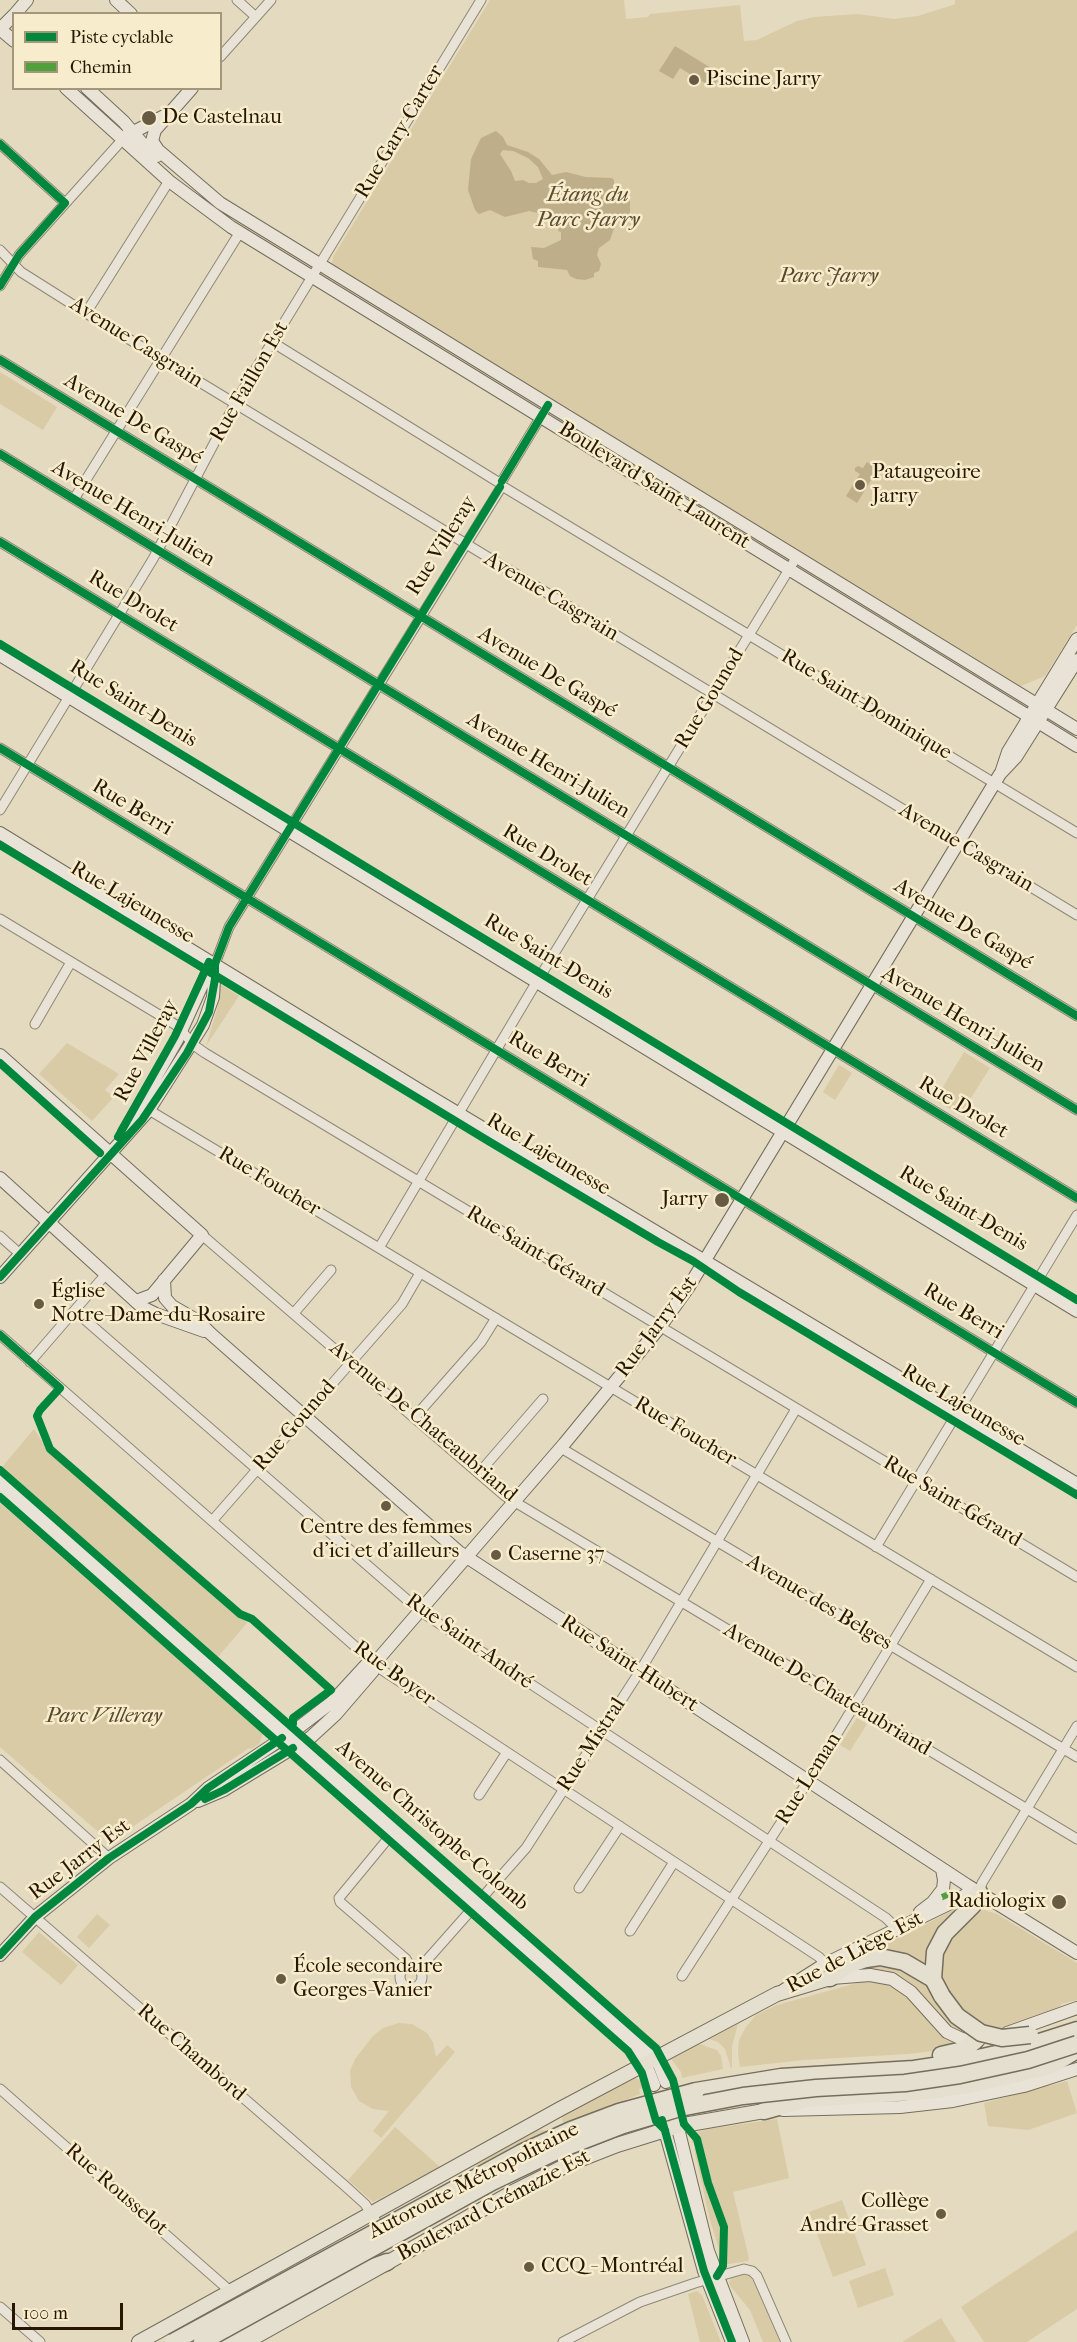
<!DOCTYPE html>
<meta charset="utf-8">
<style>
body{margin:0}
#map{position:relative;width:1077px;height:2342px;overflow:hidden;background:#e4dabf;font-family:"IM FELL French Canon",serif}
canvas{display:block}
.legend{position:absolute;left:12px;top:12px;width:210px;height:78px;box-sizing:border-box;background:#f7eccc;border:2px solid #a3977b;margin:0;padding:8px 10px;list-style:none;font-size:18px;color:#261701}
.legend li{display:flex;align-items:center;gap:12px;height:30px}
.legend b{width:30px;border:2px solid #a3977b}
.scale{position:absolute;left:12px;top:2303px;width:111px;height:27px;box-sizing:border-box;border:3px solid #261701;border-top:0;padding-left:8px;font-size:18px;line-height:21px;white-space:nowrap;color:#261701;-webkit-text-stroke:4px #f7eccc;paint-order:stroke}
</style>
<div id="map">
<canvas width="1077" height="2342"></canvas>
<ul class="legend">
<li><b style="height:8px;background:#00873e"></b>Piste cyclable</li>
<li><b style="height:8px;background:#50a13c"></b>Chemin</li>
</ul>
<div class="scale">100 m</div>
</div>
<script>
const ctx = document.querySelector('canvas').getContext('2d');
ctx.lineJoin = 'round';
function fillPath(path, color) {
  ctx.fillStyle = color;
  ctx.fill(path, 'evenodd');
}
function poly(rows) {
  const path = new Path2D();
  for (const r of rows) {
    if (r.length === 3) {
      path.moveTo(r[0] + r[2], r[1]);
      path.arc(r[0], r[1], r[2], 0, 2 * Math.PI);
      continue;
    }
    path.moveTo(r[0], r[1]);
    for (let i = 2; i < r.length; i += 2) path.lineTo(r[i], r[i + 1]);
  }
  return path;
}
function trace(path, color, width, dash) {
  ctx.strokeStyle = color;
  ctx.lineWidth = width;
  ctx.lineCap = dash ? 'butt' : 'round';
  ctx.setLineDash(dash || []);
  ctx.stroke(path);
}
function drawText(font, color, halo, rows, align = 'center') {
  ctx.font = font + ' "IM FELL French Canon",serif';
  ctx.lineWidth = 5;
  ctx.setLineDash([]);
  ctx.textBaseline = 'middle';
  ctx.strokeStyle = halo;
  ctx.fillStyle = color;
  for (const [text, x, y, turn = 0] of rows) {
    ctx.save();
    ctx.translate(x, y);
    ctx.rotate((+turn || 0) * Math.PI / 180);
    ctx.textAlign = isNaN(turn) ? turn : align;
    if (halo) ctx.strokeText(text, 0, 0);
    ctx.fillText(text, 0, 0);
    ctx.restore();
  }
}
fillPath(poly([
 [490,0,624,0,626,19,648,17,650,14,740,5,744,41,757,40,797,21,814,17,858,14,894,19,918,16,950,6,955,4,955,0,1077,0,1077,625,1045,676,1021,686,573,412,570,408,569,409,332,264,333,257],
 [0,372,57,407,43,430,0,404],
 [220,984,239,996,206,1046,217,1010],
 [67,1043,119,1074,105,1090,114,1097,92,1121,39,1074],
 [964,1052,990,1068,960,1115,935,1100],
 [839,1065,852,1073,835,1100,823,1092],
 [34,1429,48,1450,247,1623,218,1657,2,1467],
 [0,1503,263,1734,259,1744,251,1749,249,1748,110,1842,0,1747],
 [857,1718,867,1724,850,1751,840,1745],
 [968,1902,929,1968,853,1958,911,1932],
 [984,1910,997,1914,1077,1963,1077,2000,1061,2004,1060,2008,993,2032,971,2023,939,1979,940,1951,970,1916],
 [97,1914,110,1925,89,1948,77,1937],
 [39,1932,78,1965,61,1985,22,1952],
 [877,1961,918,1974,969,2034,949,2025,918,1989,905,1979,888,1971,860,1968],
 [864,1981,882,1983,898,1990,912,2002,938,2033,956,2044,951,2049,908,2054,804,2060,740,2067,738,2053,739,2040,746,2027,756,2015,777,2005],
 [399,2023,412,2024,427,2033,433,2042,436,2057,447,2045,455,2052,381,2138,373,2131,389,2111,373,2109,359,2101,351,2087,350,2071,355,2059,373,2036,383,2028],
 [738,2024,732,2046,732,2068,731,2068,725,2049,718,2042,709,2039],
 [699,2044,717,2050,721,2056,723,2069,682,2078,681,2072,671,2059],
 [635,2078,642,2081,644,2088,639,2089,640,2094,564,2125,562,2119,564,2114],
 [1067,2081,1077,2113,1028,2130,988,2126,984,2103],
 [777,2119,789,2178,733,2192,749,2258,748,2261,724,2265,710,2220,694,2149,697,2148,695,2142,692,2143,692,2134,708,2129],
 [395,2127,440,2167,373,2202,348,2180],
 [543,2130,549,2132,472,2169,481,2160,533,2131],
 [842,2200,866,2265,833,2277,809,2212],
 [1077,2230,1077,2309,1027,2342,984,2342,961,2307],
 [885,2268,894,2295,858,2308,849,2281],
 [743,2274,749,2275,753,2281,780,2342,763,2342,750,2310,731,2287,729,2283,732,2276],
 [697,2291,702,2295,721,2342,700,2342,688,2294],
 [941,2318,956,2342,902,2342]
]), '#d9cba6');
fillPath(poly([
 [675,46,721,74,713,88,680,68,673,79,659,71],
 [496,131,503,137,507,145,528,152,539,159,552,175,566,172,586,177,612,178,614,180,614,185,630,199,630,213,617,220,610,240,599,248,597,255,601,264,599,271,594,273,594,277,585,280,576,279,570,276,567,270,538,267,538,261,533,259,531,247,544,248,561,240,561,232,558,231,561,221,550,213,549,216,529,211,505,217,490,210,479,214,475,210,468,190,471,159,481,138],
 [503,150,513,151,528,158,538,167,543,179,536,183,529,183,523,180,515,181,511,171,500,154],
 [867,462,878,469,857,503,846,496,860,474,855,471,855,468,858,466,863,468]
]), '#beaf8a');
const street = poly([
 [237,0,256,17],
 [220,57,271,0],
 [0,144,65,203],
 [0,250,21,272,86,313,1077,915],
 [0,286,19,255,123,139],
 [86,313,169,181],
 [272,342,498,482,502,481,548,405],
 [0,360,1077,1016],
 [0,454,1077,1110],
 [74,499,240,232],
 [0,542,1077,1198],
 [0,748,1077,1403],
 [0,810,153,559,238,398,481,0],
 [0,919,176,1025,195,1046,205,1053,1077,1577],
 [215,964,229,927,502,486,1077,833],
 [35,1024,71,962],
 [144,1107,1077,1667],
 [202,1235,505,1496,1077,1839],
 [0,1236,20,1254],
 [379,1248,530,993,796,558],
 [75,1311,420,1611,886,1918,897,1929],
 [294,1313,331,1270],
 [0,1335,382,1670,819,1957,825,1964],
 [30,1362,106,1274],
 [414,1418,481,1342,496,1318],
 [561,1448,1077,1757],
 [479,1473,543,1399],
 [212,1521,402,1304,420,1273],
 [876,1547,1077,1215],
 [0,1760,109,1858],
 [479,1795,507,1752],
 [391,1835,339,1898,340,1902,406,1959,410,1966],
 [0,1887,344,2185,365,2204,377,2223],
 [579,1888,620,1826],
 [979,1892,982,1883,1077,1726],
 [630,1931,674,1862],
 [411,1977,11],
 [419,1969,526,1848,640,1671,796,1409],
 [682,1976,815,1770,931,1579],
 [0,2089,230,2291],
 [0,2307,40,2342],
 [563,2342,640,2302,695,2283,744,2269,752,2271,757,2276,786,2342]
]);
const secondary = poly([
 [116,0,131,14],
 [15,14,27,0],
 [14,15,0,29,14,41],
 [66,88,169,181,231,227,1077,746],
 [87,88,124,122,141,142,157,156],
 [192,88,155,130,152,141,158,150,220,203,1077,729],
 [126,136,166,115],
 [0,655,1077,1311],
 [1002,770,1008,752,1077,639],
 [0,833,421,1091,1077,1484],
 [0,1055,202,1235,152,1295,136,1301],
 [124,1132,177,1040,207,974,215,964],
 [0,1178,142,1307,156,1314,204,1331],
 [0,1277,149,1110,203,1025,213,997,215,964],
 [164,1280,165,1298,172,1306,198,1321,211,1334,459,1552,967,1885,1077,1953],
 [0,1477,646,2047,657,2059,666,2082],
 [0,1491,622,2038,644,2060,654,2085],
 [198,1801,224,1790,311,1737,336,1714,373,1671,378,1660],
 [920,1912,933,1902,943,1889,944,1880,942,1869],
 [0,1955,35,1917,109,1858,191,1804,208,1788,298,1728,332,1702,366,1665,380,1657,564,1444,660,1327,688,1288,1000,774,1016,757,1077,660],
 [832,1978,870,1975,892,1979,911,1992,947,2032,962,2039,979,2040],
 [784,1990,825,1964,961,1898,973,1889],
 [1007,2033,1077,2008],
 [783,2110,900,2107,953,2101,1024,2086,1077,2069],
 [675,2116,708,2251,743,2342],
 [662,2120,704,2271,732,2342]
]);
const primary = poly([
 [139,2342,560,2109,777,1994,830,1978],
 [246,2342,513,2192,571,2163,617,2145,678,2126,764,2111]
]);
const highway = poly([
 [830,1978,848,1965,866,1959,880,1957,904,1962,933,1979],
 [942,1996,933,1979,935,1952,945,1933,973,1905,979,1892],
 [941,2055,963,2050,975,2041],
 [696,2091,781,2077,914,2069,960,2062,1014,2050,1077,2030],
 [764,2111,807,2099,928,2091,969,2085,1038,2069,1054,2064,1077,2050],
 [225,2342,340,2279,387,2262]
]);
trace(street, '#908876', 11);
trace(secondary, '#756e5d', 14);
trace(primary, '#756e5d', 16);
trace(highway, '#756e5d', 19);
trace(street, '#e8e3d6', 9);
trace(secondary, '#e8e3d6', 12);
trace(primary, '#e4dfcf', 14);
trace(highway, '#e4dfcf', 16);
const highwayBridge = poly([
 [942,1996,957,2016,981,2033,1002,2038,1030,2035],
 [173,2342,521,2153,571,2130,619,2112,696,2091],
 [202,2342,492,2182,561,2149,623,2125,680,2108,743,2096,816,2088,905,2083,960,2075,1028,2060,1077,2044]
]);
trace(highwayBridge, '#756e5d', 19, []);
trace(highwayBridge, '#e4dfcf', 16);
trace(poly([
 [942,1897,958,1890]
]), '#50a13c', 6, [12, 6]);
trace(poly([
 [0,144,65,203,19,255,0,286],
 [0,360,1077,1016],
 [0,454,1077,1110],
 [502,481,548,405],
 [0,542,1077,1198],
 [0,644,1077,1300],
 [0,748,1077,1403],
 [0,845,490,1142,658,1242,693,1261,739,1292,1077,1495],
 [0,1063,100,1153],
 [118,1137,175,1036,209,962],
 [0,1277,142,1120,187,1053,209,1012,215,979,215,964,229,927,500,487],
 [0,1335,60,1388,40,1410,37,1416,50,1449,240,1614,252,1619,331,1690,293,1718,293,1724,291,1726],
 [0,1470,656,2048,673,2080,684,2124,697,2139,708,2183,724,2227,723,2266,717,2276],
 [0,1497,628,2051,642,2073,656,2121,665,2130],
 [205,1799,224,1790,293,1748],
 [0,1955,35,1917,109,1858,191,1804,208,1788,282,1738],
 [662,2120,704,2271,732,2342]
]), '#00873e', 8);
for (const [x, y, r, color] of [
 [694,80,6,"#685b44"],
 [149,118,8,"#685b44"],
 [860,485,6,"#685b44"],
 [722,1200,8,"#685b44"],
 [39,1304,6,"#685b44"],
 [386,1506,6,"#685b44"],
 [496,1555,6,"#685b44"],
 [1059,1902,8,"#685b44"],
 [281,1979,6,"#685b44"],
 [941,2214,6,"#685b44"],
 [529,2267,6,"#685b44"]
]) {
  const dot = new Path2D();
  dot.arc(x, y, r, 0, 2 * Math.PI);
  ctx.fillStyle = color;
  ctx.fill(dot);
  trace(dot, '#f7eccc', 2);
}
drawText('21px', '#261701', '#f7eccc', [
 ["Piscine Jarry",706,80],
 ["De Castelnau",162,118],
 ["Pataugeoire",872,473],
 ["Jarry",872,497],
 ["Jarry",708,1200,"right"],
 ["Église",51,1292],
 ["Notre-Dame-du-Rosaire",51,1316],
 ["Centre des femmes",386,1528,"center"],
 ["d'ici et d'ailleurs",386,1552,"center"],
 ["Caserne 37",508,1555],
 ["Radiologix",1046,1902,"right"],
 ["École secondaire",293,1967],
 ["Georges-Vanier",293,1991],
 ["Collège",929,2202,"right"],
 ["André-Grasset",929,2226,"right"],
 ["CCQ - Montréal",541,2267]
], 'left');
drawText('21px', '#261701', '#f7eccc', [
 ["Rue Gary-Carter",400,132,-59],
 ["Avenue Casgrain",136,343,32],
 ["Rue Faillon Est",250,382,-60],
 ["Avenue De Gaspé",133,420,31],
 ["Boulevard Saint-Laurent",654,486,32],
 ["Avenue Henri-Julien",133,514,31],
 ["Rue Villeray",442,546,-58],
 ["Avenue Casgrain",551,597,31],
 ["Rue Drolet",133,602,31],
 ["Avenue De Gaspé",547,673,31],
 ["Rue Gounod",710,699,-59],
 ["Rue Saint-Denis",133,704,32],
 ["Rue Saint-Dominique",866,705,31],
 ["Avenue Henri-Julien",548,766,31],
 ["Rue Berri",132,808,31],
 ["Avenue Casgrain",966,848,31],
 ["Rue Drolet",547,856,31],
 ["Rue Lajeunesse",132,903,31],
 ["Avenue De Gaspé",963,925,31],
 ["Rue Saint-Denis",548,957,31],
 ["Avenue Henri-Julien",963,1020,31],
 ["Rue Villeray",147,1051,-62],
 ["Rue Berri",548,1060,31],
 ["Rue Drolet",963,1108,31],
 ["Rue Lajeunesse",548,1155,31],
 ["Rue Foucher",269,1182,31],
 ["Rue Saint-Denis",963,1209,31],
 ["Rue Saint-Gérard",535,1252,31],
 ["Rue Berri",963,1312,31],
 ["Rue Jarry Est",657,1327,-53],
 ["Rue Lajeunesse",963,1406,31],
 ["Avenue De Chateaubriand",423,1422,40],
 ["Rue Gounod",295,1426,-49],
 ["Rue Foucher",685,1432,31],
 ["Rue Saint-Gérard",952,1502,31],
 ["Avenue des Belges",819,1603,31],
 ["Rue Saint-André",469,1642,35],
 ["Rue Saint-Hubert",629,1664,33],
 ["Rue Boyer",394,1674,36],
 ["Avenue De Chateaubriand",827,1690,31],
 ["Rue Mistral",592,1745,-57],
 ["Rue Leman",809,1779,-58],
 ["Avenue Christophe-Colomb",432,1826,41],
 ["Rue Jarry Est",80,1860,-37],
 ["Rue de Liège Est",855,1953,-28],
 ["Rue Chambord",191,2053,41],
 ["Autoroute Métropolitaine",474,2181,-27],
 ["Rue Rousselot",116,2190,41],
 ["Boulevard Crémazie Est",494,2206,-28]
]);
drawText('italic 21px', '#59492c', '#f7eccc', [
 ["Parc Jarry",829,277],
 ["Parc Villeray",104,1717]
]);
drawText('italic 22px', '#5c4c2f', '#f7eccc', [
 ["Étang du",588,196],
 ["Parc Jarry",588,221]
]);
</script>
